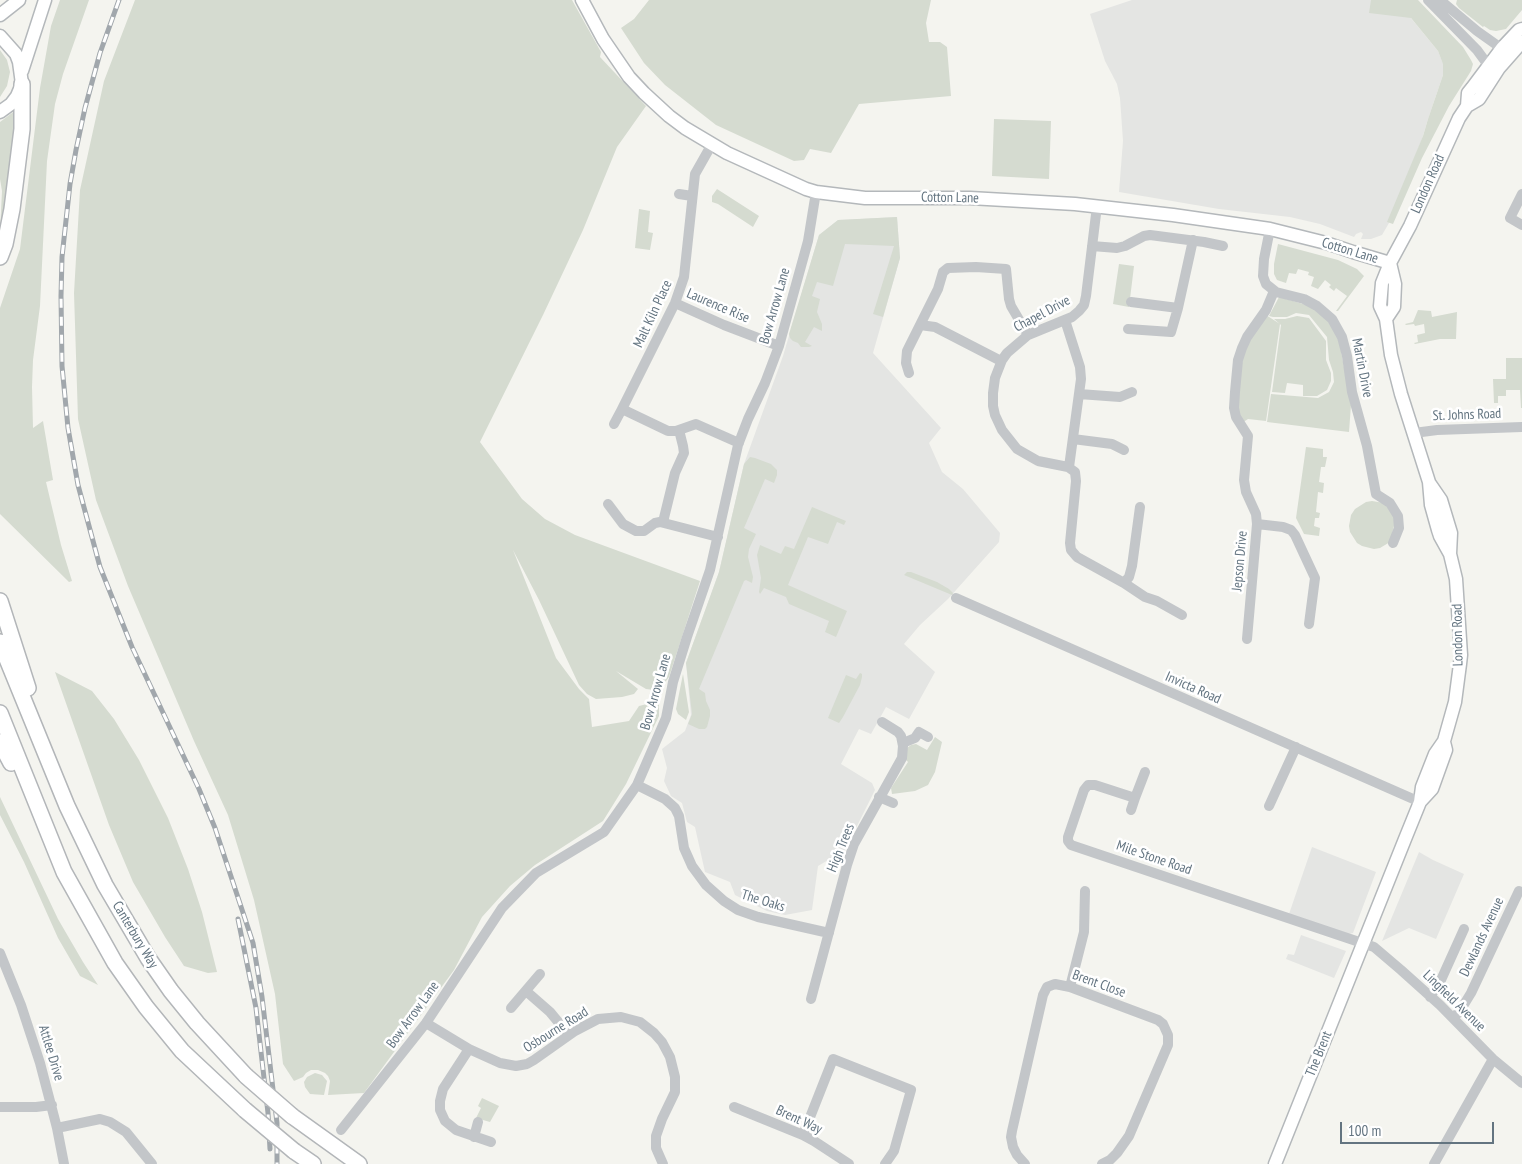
<!DOCTYPE html>
<style>
body{margin:0}
#map{position:relative;width:1522px;height:1164px;overflow:hidden;background:#f4f4ef;font-family:"PT Sans Narrow",sans-serif}
canvas{display:block}
.scale{position:absolute;left:1340px;top:1122px;width:154px;height:22px;box-sizing:border-box;border:2px solid #637480;border-top:0;padding-left:6px;font-size:15px;line-height:18px;white-space:nowrap;color:#637480;-webkit-text-stroke:4px #fff;paint-order:stroke}
</style>
<div id="map">
<canvas width="1522" height="1164"></canvas>
<div class="scale">100 m</div>
</div>
<script>
const ctx = document.querySelector('canvas').getContext('2d');
ctx.lineJoin = 'round';
function fillPath(path, color) {
  ctx.fillStyle = color;
  ctx.fill(path, 'evenodd');
}
function poly(rows) {
  const path = new Path2D();
  for (const r of rows) {
    path.moveTo(r[0], r[1]);
    for (let i = 2; i < r.length; i += 2) path.lineTo(r[i], r[i + 1]);
  }
  return path;
}
function trace(path, color, width, dash) {
  ctx.strokeStyle = color;
  ctx.lineWidth = width;
  ctx.lineCap = dash ? 'butt' : 'round';
  ctx.setLineDash(dash || []);
  ctx.stroke(path);
}
function drawText(font, color, halo, rows, align = 'center') {
  ctx.font = font + ' "PT Sans Narrow",sans-serif';
  ctx.lineWidth = 5;
  ctx.setLineDash([]);
  ctx.textBaseline = 'middle';
  ctx.strokeStyle = halo;
  ctx.fillStyle = color;
  for (const [text, x, y, turn = 0] of rows) {
    ctx.save();
    ctx.translate(x, y);
    ctx.rotate((+turn || 0) * Math.PI / 180);
    ctx.textAlign = isNaN(turn) ? turn : align;
    if (halo) ctx.strokeText(text, 0, 0);
    ctx.fillText(text, 0, 0);
    ctx.restore();
  }
}
fillPath(poly([
 [1132,0,1396,0,1438,51,1443,63,1444,72,1428,119,1422,139,1389,223,1382,235,1371,239,1361,239,1363,234,1361,232,1356,234,1354,237,1320,224,1290,217,1219,209,1119,192,1123,141,1120,98,1117,84,1105,61,1090,14],
 [897,217,900,258,873,353,941,428,929,443,942,472,963,489,1000,533,999,542,948,599,920,625,904,644,935,672,909,719,886,707,871,734,859,729,841,764,872,783,875,790,845,850,818,866,812,910,785,915,767,911,735,895,730,882,705,872,695,827,687,822,682,803,671,796,664,781,667,768,662,749,685,731,691,715,686,663,719,572,744,464,783,356,819,235,838,220],
 [1312,847,1376,872,1353,933,1349,934,1289,914],
 [1419,852,1433,860,1464,874,1436,939,1409,928,1382,941],
 [1301,935,1346,951,1334,978,1286,959,1288,954,1294,955]
]), '#e4e5e3');
fillPath(poly([
 [60,0,89,0,63,74,55,104,47,161,40,306,33,360,32,387,33,428,43,421,53,480,46,482,61,545,72,581,69,582,0,514,0,308,20,249,40,88,51,26],
 [135,0,572,0,601,52,600,57,646,106,617,147,583,230,543,315,480,442,522,499,545,519,575,535,700,581,669,677,663,685,654,690,646,689,616,671,638,689,634,694,622,697,596,699,587,694,579,685,539,600,513,550,556,658,579,689,589,699,592,727,629,721,639,706,659,701,659,716,626,784,603,821,535,865,510,886,482,917,454,970,364,1093,328,1095,330,1081,328,1076,325,1073,318,1070,311,1070,306,1073,303,1077,294,1081,283,1064,275,994,254,900,228,815,194,741,128,586,96,500,78,419,74,293,80,190,104,81],
 [649,0,931,0,926,23,929,42,940,42,947,47,951,96,859,104,831,153,810,149,804,160,794,161,716,125,665,85,644,63,621,28,634,19],
 [1371,0,1418,0,1463,47,1471,60,1473,64,1471,71,1449,106,1422,158,1393,224,1387,222,1423,136,1428,119,1443,75,1443,64,1438,51,1411,18,1369,13],
 [1457,0,1522,0,1522,10,1506,29,1496,31,1490,30,1484,26,1483,27,1459,8,1456,4],
 [0,50,7,60,10,72,7,86,0,97],
 [16,110,19,110,4,216,0,232,2,191,0,179,0,122],
 [994,119,1051,121,1049,179,992,176],
 [717,189,759,216,753,227,718,204,712,202,712,196],
 [639,209,650,211,648,232,653,233,650,250,635,248],
 [897,217,900,258,883,317,873,314,894,246,845,244,833,286,817,282,812,296,820,299,817,312,822,324,822,331,814,327,805,342,812,346,809,347,801,347,798,343,793,341,790,338,789,334,819,235,838,220],
 [1278,244,1338,260,1357,269,1364,276,1338,311,1336,311,1347,296,1336,288,1334,291,1329,287,1331,285,1325,280,1318,289,1311,286,1314,277,1308,275,1309,272,1298,269,1296,274,1289,273,1286,283,1277,280,1274,274,1274,264],
 [1119,264,1134,266,1129,307,1113,304],
 [1279,297,1310,306,1328,321,1339,340,1351,405,1349,432,1267,422,1271,394,1318,398,1329,392,1334,382,1333,372,1329,360,1327,337,1309,315,1296,313,1287,317,1273,317,1269,316],
 [1418,310,1431,311,1432,317,1457,312,1456,339,1440,339,1415,344,1414,343,1418,342,1417,335,1425,333,1424,324,1415,326,1414,324,1406,325,1405,324,1413,322],
 [1266,315,1280,324,1266,421,1248,419,1242,423,1236,408,1244,349],
 [1297,316,1309,318,1326,341,1326,360,1331,373,1331,381,1327,390,1317,396,1303,396,1303,385,1287,383,1285,393,1272,392,1281,325,1274,319,1285,319],
 [1506,358,1522,358,1522,408,1521,408,1520,390,1506,390,1506,396,1498,396,1498,403,1494,403,1493,379,1506,379],
 [1306,447,1323,449,1323,457,1327,457,1325,467,1321,467,1319,482,1324,483,1323,493,1318,492,1316,512,1320,513,1319,518,1315,518,1314,526,1320,528,1319,536,1304,534,1296,518],
 [750,457,755,458,771,464,777,470,777,475,774,483,765,479,744,528,756,534,749,549,748,557,753,577,752,583,746,580,744,581,699,689,705,693,706,701,710,710,710,716,707,727,705,729,699,729,688,724,692,714,686,663,719,572,744,464],
 [1372,501,1384,503,1396,518,1390,542,1380,548,1374,549,1362,546,1357,543,1350,532,1349,526,1351,515,1355,509,1366,502],
 [812,507,846,521,844,525,837,522,828,544,808,537,788,585,847,611,836,637,825,632,829,621,789,604,786,597,764,588,760,594,759,592,761,578,757,555,760,545,781,554,785,546,794,549],
 [907,572,911,572,937,582,949,589,953,593,952,595,904,575],
 [55,672,92,691,114,719,139,760,168,818,188,869,202,912,217,972,208,973,184,966,165,937,133,882,109,825],
 [860,673,862,674,862,677,860,685,843,717,839,723,828,718,846,675,856,679],
 [683,674,689,712,686,720,678,714,676,709],
 [935,737,942,742,935,772,928,785,915,791,892,794,891,788,908,762,906,760,907,748,911,745,916,744,927,750],
 [0,797,58,919,83,962,98,985,80,976,58,938,24,862,0,815],
 [315,1073,322,1075,327,1081,324,1095,310,1094,305,1087,304,1082,307,1077],
 [482,1098,499,1106,490,1122,476,1118,481,1108,478,1106]
]), '#d5dbd0');
const major = poly([
 [582,0,603,39,629,77,644,93,669,116,685,128,727,153,806,189,816,192,865,198,970,198,1075,204,1173,215,1270,229,1326,243,1353,252,1390,263],
 [0,15,19,0],
 [0,36,16,54,19,62,22,84,17,96,11,104,0,112],
 [22,71,45,0],
 [1467,106,1468,93,1472,88,1502,48,1519,30,1522,29],
 [1386,319,1394,307,1395,284,1390,263],
 [1430,484,1441,500,1451,533,1450,554],
 [1420,802,1432,789,1446,750,1444,742],
 [1275,1164,1405,839,1420,802,1422,787,1435,754,1444,741,1455,702,1460,664,1461,655,1456,579,1450,554,1440,536,1438,530,1431,505,1429,482,1401,394,1391,355,1386,319,1380,306,1382,283,1390,263,1410,226,1459,118,1467,106,1479,99,1499,68,1522,42]
]);
const highway = poly([
 [0,257,5,244,12,209,22,129,22,84],
 [0,601,28,688],
 [0,642,67,806,105,885,148,958,171,991,197,1023,246,1076],
 [0,713,64,872,115,963,146,1007,182,1051,245,1110],
 [0,742,11,763],
 [292,1116,359,1164],
 [294,1151,313,1164]
]);
trace(major, '#b4b8bb', 15);
trace(highway, '#b3b6b9', 18);
trace(poly([
 [1428,0,1477,50,1488,65,1496,67],
 [1440,0,1477,31,1508,53],
 [712,144,695,174,684,277,675,303,622,409,668,431,676,431,696,424,739,443],
 [679,194,692,196],
 [1522,194,1510,218,1522,225],
 [1097,206,1086,296,1084,305,1079,311,1072,317,1028,335,1007,353,1002,360,995,378,993,393,993,406,995,415,1002,430,1017,449,1038,461,1068,467,1075,472,1076,481,1070,543,1071,550,1077,557,1124,583,1129,577,1132,566,1140,507],
 [1270,229,1264,259,1263,276,1266,284,1276,292,1304,299,1317,306,1332,319,1342,337,1347,356,1352,392,1367,446,1376,494,1390,503,1398,516,1399,528,1393,543],
 [1092,246,1117,248,1125,246,1144,236,1150,235,1204,242,1223,246],
 [1131,302,1178,308],
 [675,303,724,325,779,346],
 [1065,320,1080,367,1081,379,1069,467],
 [920,325,935,327,1001,361],
 [1128,329,1171,332,1178,308,1193,240],
 [909,373,906,363,907,351,938,289,943,272,948,268,976,267,1006,269,1009,299,1011,306,1028,335],
 [1079,394,1120,397,1132,392],
 [614,424,622,409],
 [1414,433,1437,430,1522,427],
 [1073,439,1112,444,1124,450],
 [608,504,623,524,636,531,644,531,655,523,660,522,718,537],
 [663,522,675,473,684,453,683,446,679,430],
 [1257,524,1283,527,1291,530,1295,535,1315,578,1309,624],
 [1124,583,1145,597,1157,601,1182,615],
 [956,598,1420,802],
 [1247,639,1257,524,1256,514,1246,492,1244,480,1248,436,1236,417,1234,408,1235,392,1238,360,1242,348,1247,337,1266,310,1274,291],
 [903,743,915,738,919,732,928,737],
 [1145,772,1135,798,1095,785,1088,785,1084,790,1068,837,1068,841,1071,845,1374,947,1401,970,1440,1005,1493,1059,1522,1083],
 [637,785,665,799,675,808,679,816,684,848,692,866,706,885,724,901,738,910,758,917,829,933],
 [879,797,893,803],
 [1269,806,1296,747],
 [1131,810,1135,798],
 [0,953,21,1005,40,1063,57,1128,64,1164],
 [1070,987,1084,932,1085,891],
 [526,991,550,1012,569,1035],
 [1430,997,1441,980,1464,929],
 [811,999,847,865,854,844,902,758,903,746,901,736,898,732,882,722],
 [511,1008,540,974],
 [1453,1018,1460,1011,1471,993,1519,891],
 [426,1023,469,1049,500,1063,516,1066,527,1064,534,1060,575,1031,598,1019,621,1017,640,1022,654,1033,662,1042,670,1057,675,1077,675,1092,662,1119,656,1136,656,1148,663,1164],
 [469,1049,443,1089,440,1101,440,1110,445,1121,456,1130,491,1142],
 [0,1107,36,1107,52,1105],
 [734,1107,803,1135,814,1141,849,1164],
 [57,1128,100,1119,110,1122,126,1132,152,1164],
 [341,1130,426,1023,502,908,536,873,604,832,637,785,666,718,673,682,687,637,710,570,738,445,748,419,765,383,779,346,808,241,816,192],
 [803,1135,833,1059,911,1090,894,1151,885,1164],
 [474,1137,478,1122],
 [1025,1164,1017,1155,1013,1147,1011,1137,1012,1131,1043,995,1047,987,1055,984,1070,987,1158,1020,1163,1024,1168,1035,1168,1045,1129,1136,1117,1153,1110,1160,1102,1164],
 [1434,1164,1493,1059]
]), '#c3c6c9', 10);
trace(major, '#fff', 12);
trace(highway, '#fff', 15);
const rail = poly([
 [119,0,100,53,85,108,76,150,70,184,62,257,61,296,62,366,68,428,78,485,100,567,132,647,199,789,215,828,253,943,262,997,277,1123,277,1164],
 [238,919,256,1008,268,1113,270,1149]
]);
trace(rail, '#a1a7ac', 5);
trace(rail, '#fff', 3, [9]);
const highwayBridge = poly([
 [246,1076,292,1116],
 [245,1110,294,1151]
]);
trace(highwayBridge, '#b3b6b9', 18, []);
trace(highwayBridge, '#fff', 15);
drawText('14px', '#637480', '#fff', [
 ["London Road",1428,184,-66],
 ["Cotton Lane",950,198,1],
 ["Cotton Lane",1350,251,17],
 ["Laurence Rise",718,306,23],
 ["Bow Arrow Lane",775,306,-74],
 ["Malt Kiln Place",653,314,-65],
 ["Chapel Drive",1042,314,-28],
 ["Martin Drive",1362,368,79],
 ["St. Johns Road",1467,415,-2],
 ["Jepson Drive",1240,561,-85],
 ["London Road",1458,635,-91],
 ["Invicta Road",1193,688,24],
 ["Bow Arrow Lane",656,692,-74],
 ["High Trees",841,848,-68],
 ["Mile Stone Road",1154,858,19],
 ["The Oaks",763,901,17],
 ["Canterbury Way",135,935,59],
 ["Dewlands Avenue",1482,937,-65],
 ["Brent Close",1099,984,20],
 ["Lingfield Avenue",1454,1001,44],
 ["Bow Arrow Lane",413,1015,-54],
 ["Osbourne Road",556,1030,-32],
 ["Attlee Drive",51,1053,73],
 ["The Brent",1319,1054,-68],
 ["Brent Way",799,1120,25]
]);
</script>
